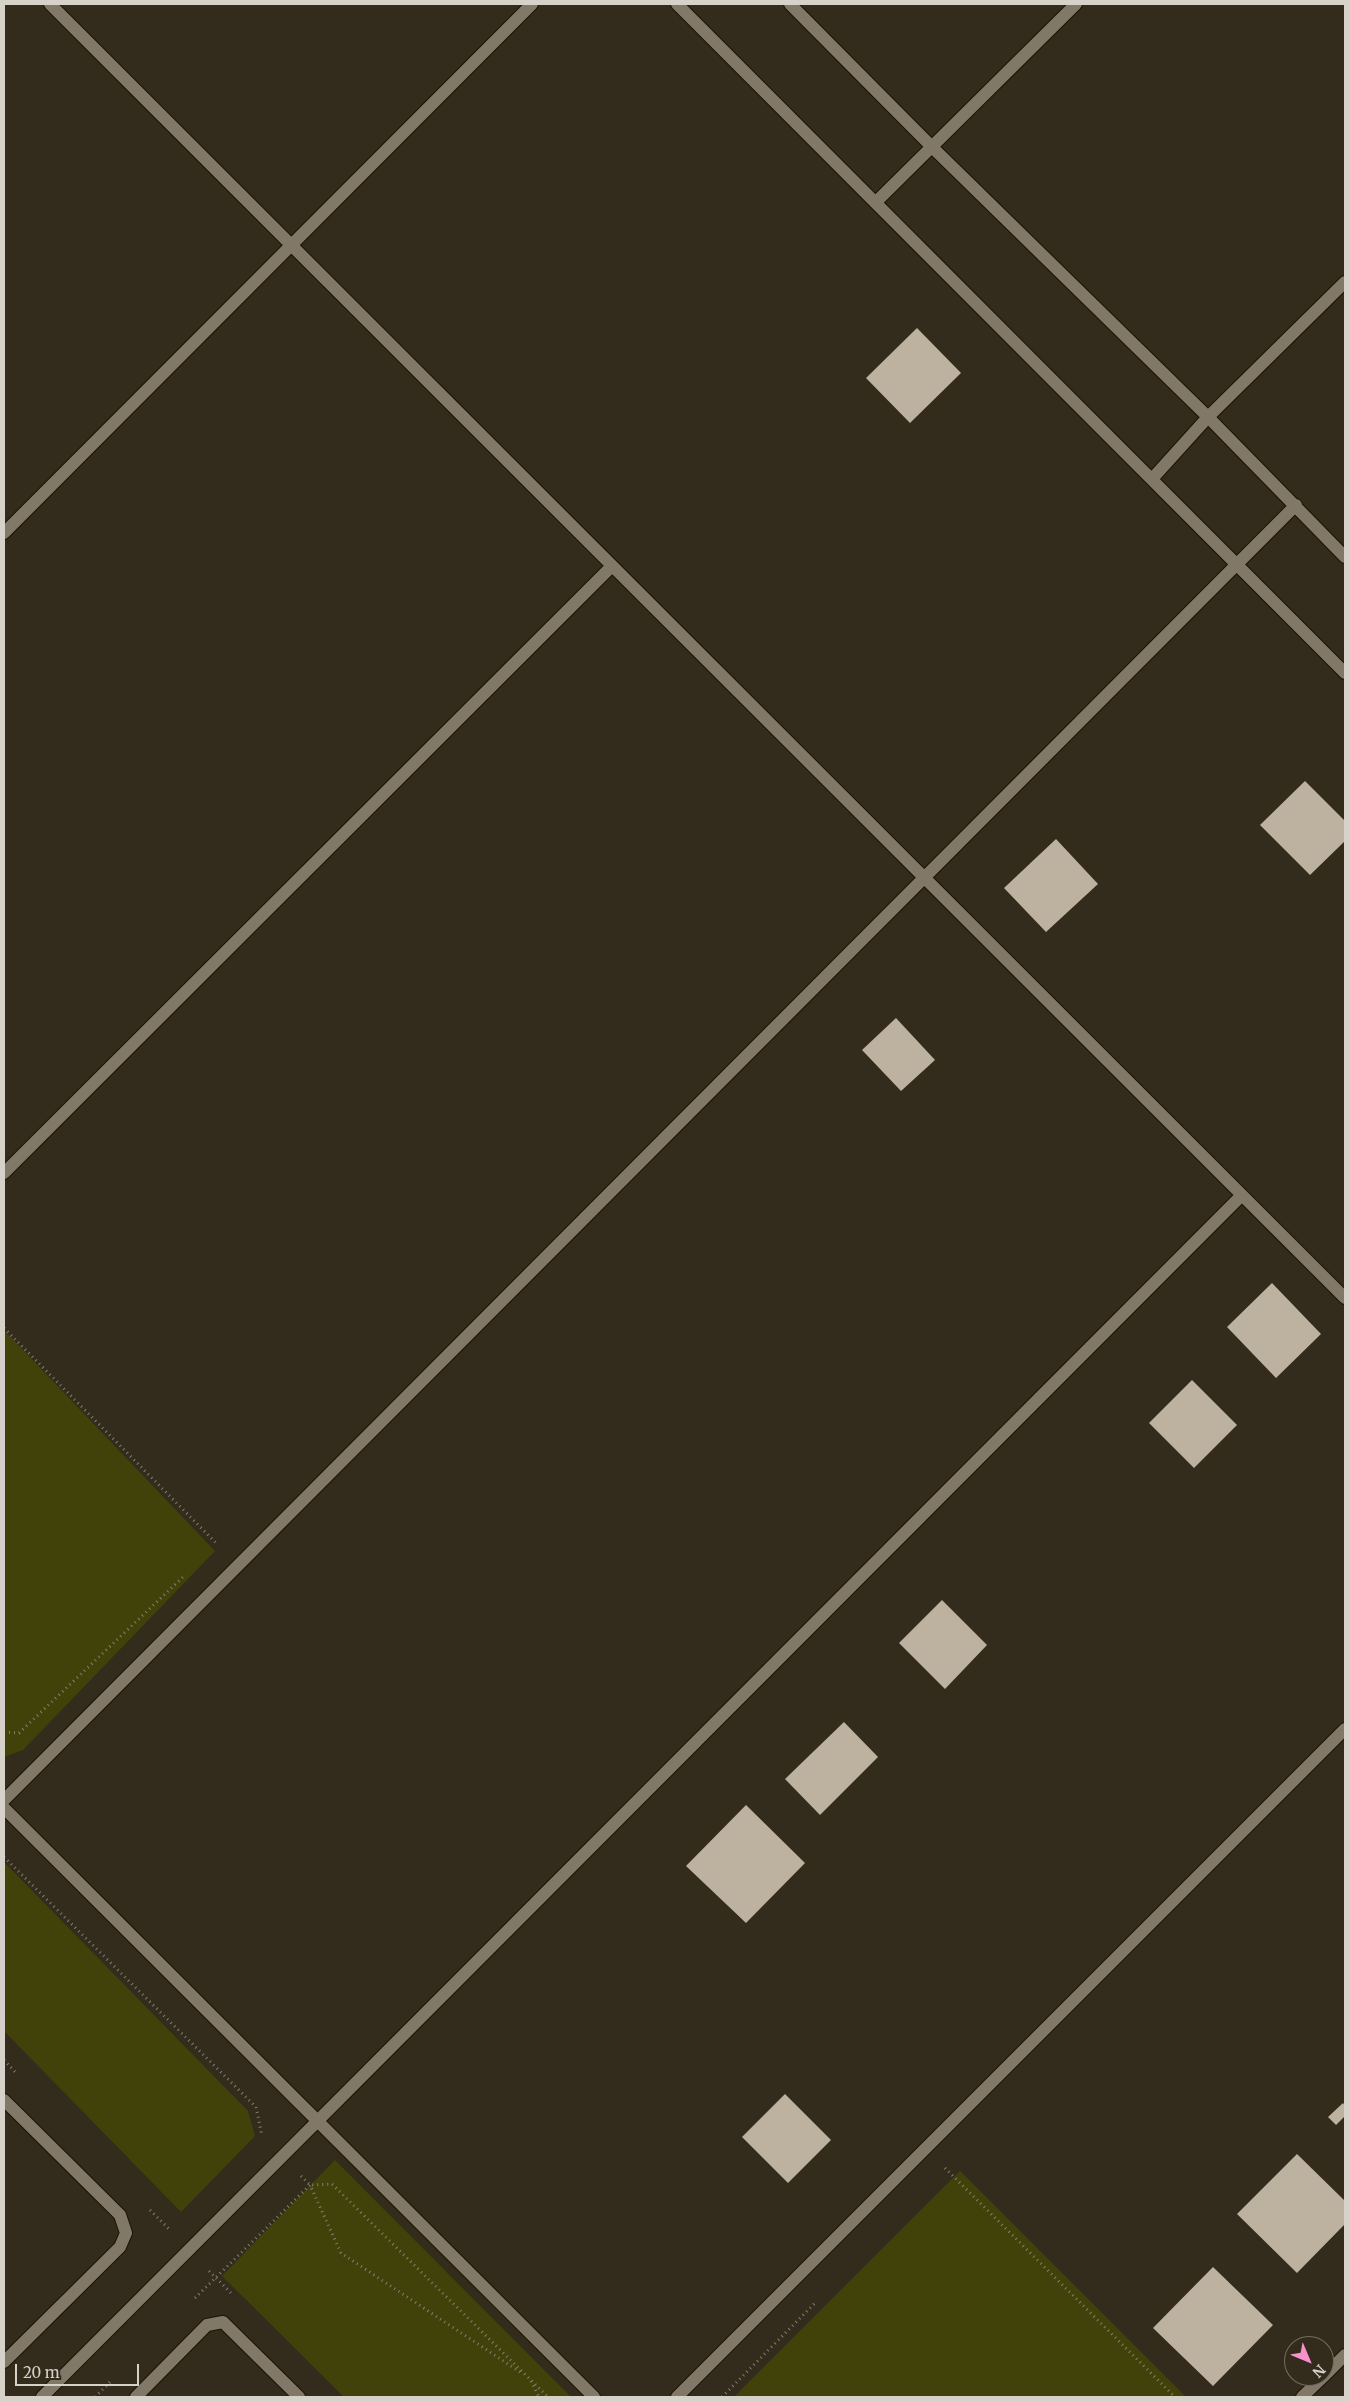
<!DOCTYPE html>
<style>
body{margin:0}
#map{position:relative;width:1349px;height:2401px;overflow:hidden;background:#332b1c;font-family:Merriweather,serif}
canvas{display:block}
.frame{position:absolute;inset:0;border:5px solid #d7d2c9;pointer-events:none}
.north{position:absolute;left:1284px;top:2336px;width:50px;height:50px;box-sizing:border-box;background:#332b1c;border:1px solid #756e61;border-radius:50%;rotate:135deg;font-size:14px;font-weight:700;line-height:20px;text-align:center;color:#d7d2c9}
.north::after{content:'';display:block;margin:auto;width:18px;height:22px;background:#f890cc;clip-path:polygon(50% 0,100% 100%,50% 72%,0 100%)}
.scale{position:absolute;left:15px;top:2364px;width:124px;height:22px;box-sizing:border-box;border:2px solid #d7d2c9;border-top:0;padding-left:6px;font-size:15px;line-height:18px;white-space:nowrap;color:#d7d2c9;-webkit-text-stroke:4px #332b1c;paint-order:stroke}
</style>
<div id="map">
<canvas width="1349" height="2401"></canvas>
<div class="frame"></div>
<div class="north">N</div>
<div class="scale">20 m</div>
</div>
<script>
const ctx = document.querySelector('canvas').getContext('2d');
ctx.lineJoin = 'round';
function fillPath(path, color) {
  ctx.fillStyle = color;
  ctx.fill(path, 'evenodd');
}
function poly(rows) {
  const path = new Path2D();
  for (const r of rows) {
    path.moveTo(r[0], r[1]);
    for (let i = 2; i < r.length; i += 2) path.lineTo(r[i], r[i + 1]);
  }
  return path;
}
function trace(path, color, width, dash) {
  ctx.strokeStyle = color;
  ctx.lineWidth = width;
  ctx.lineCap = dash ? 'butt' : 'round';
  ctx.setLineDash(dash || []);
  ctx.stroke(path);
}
fillPath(poly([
 [4,1330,215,1551,23,1750,4,1757],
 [4,1862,248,2111,255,2136,181,2212,4,2031],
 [335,2160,571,2397,344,2397,222,2276],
 [960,2171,1186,2397,734,2397]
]), '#40420a');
fillPath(poly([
 [917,328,961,373,910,423,866,378],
 [1305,781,1345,821,1345,841,1310,875,1260,825],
 [1056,839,1098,884,1046,932,1004,888],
 [896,1018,935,1060,901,1091,862,1050],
 [1272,1283,1321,1334,1276,1378,1227,1327],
 [1192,1380,1237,1425,1194,1468,1149,1423],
 [942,1600,987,1645,945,1689,899,1643],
 [844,1722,878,1757,820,1815,785,1779],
 [746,1805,805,1863,746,1923,686,1866],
 [785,2094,831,2140,788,2183,742,2137],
 [1343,2103,1345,2106,1345,2116,1336,2125,1328,2117],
 [1297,2154,1345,2201,1345,2224,1297,2273,1237,2214],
 [1213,2267,1273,2325,1213,2386,1153,2328]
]), '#bcb29f');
const minor = poly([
 [50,4,1345,1298],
 [677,4,1345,673],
 [790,4,932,147,1208,417,1345,557],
 [876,202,1076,4],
 [1152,479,1208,417,1345,282],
 [4,533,532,4],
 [4,1173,612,566],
 [4,1800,1296,505],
 [4,1808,594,2397],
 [4,2100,120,2215,126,2233,120,2247,4,2362],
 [1324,2376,1345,2355],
 [42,2397,1242,1195],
 [136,2397,207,2325,223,2322,299,2397],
 [677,2397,1345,1729],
 [1302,2397,1324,2376]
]);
trace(minor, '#1b1306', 14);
trace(poly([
 [4,1328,218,1545],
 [4,1732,19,1733,183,1577],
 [4,1857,256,2107,262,2136],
 [4,2060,16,2073],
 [945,2168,1175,2397],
 [301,2176,310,2185,332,2184,548,2397],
 [150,2210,170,2230],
 [209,2271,233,2295],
 [195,2298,310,2185,341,2253,523,2374],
 [531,2381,539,2397],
 [95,2397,110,2382],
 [722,2397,816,2302]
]), '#857f73', 3, [1, 4]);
trace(minor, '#827867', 12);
</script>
